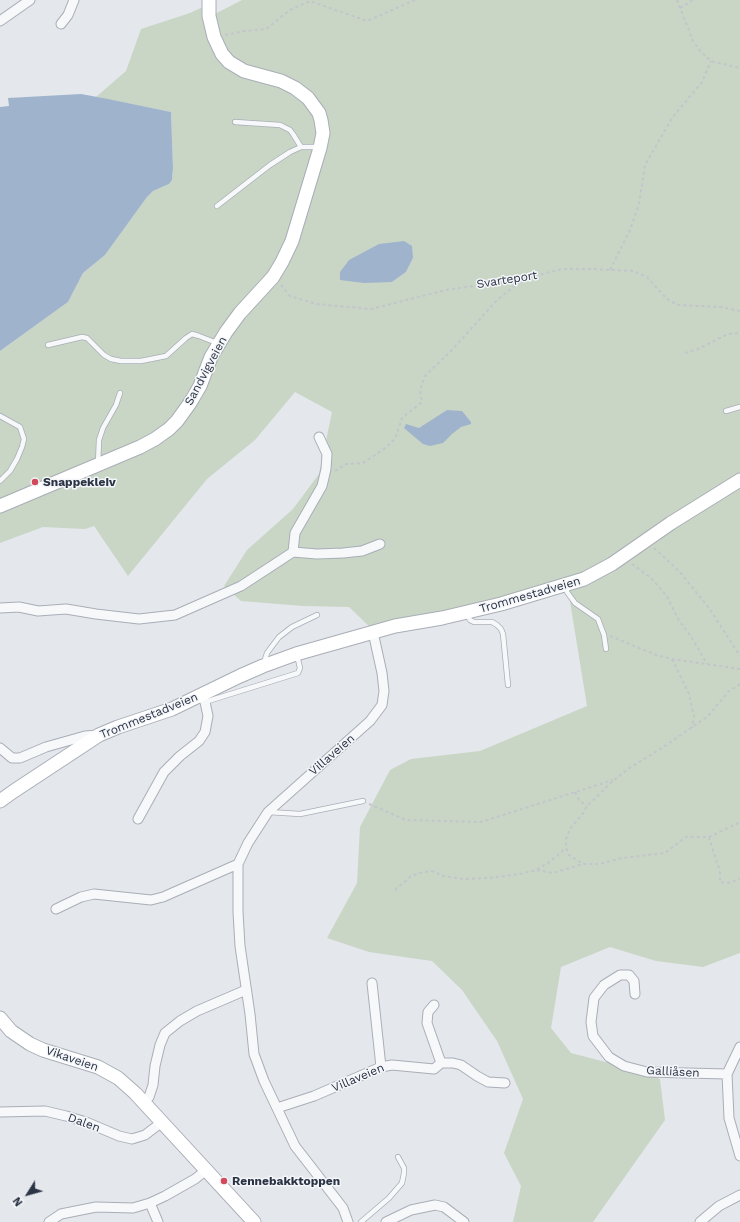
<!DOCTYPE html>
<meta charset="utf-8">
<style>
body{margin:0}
#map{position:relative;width:740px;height:1222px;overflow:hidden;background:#e4e7ec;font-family:"Work Sans",sans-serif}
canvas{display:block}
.north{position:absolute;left:8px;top:1174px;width:40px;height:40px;-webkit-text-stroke:3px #f4f6f9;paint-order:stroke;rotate:233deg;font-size:11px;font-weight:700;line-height:16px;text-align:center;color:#2b3445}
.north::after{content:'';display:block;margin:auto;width:14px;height:18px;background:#2b3445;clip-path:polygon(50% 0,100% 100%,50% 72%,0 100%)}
</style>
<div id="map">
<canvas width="740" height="1222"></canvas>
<div class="north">N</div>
</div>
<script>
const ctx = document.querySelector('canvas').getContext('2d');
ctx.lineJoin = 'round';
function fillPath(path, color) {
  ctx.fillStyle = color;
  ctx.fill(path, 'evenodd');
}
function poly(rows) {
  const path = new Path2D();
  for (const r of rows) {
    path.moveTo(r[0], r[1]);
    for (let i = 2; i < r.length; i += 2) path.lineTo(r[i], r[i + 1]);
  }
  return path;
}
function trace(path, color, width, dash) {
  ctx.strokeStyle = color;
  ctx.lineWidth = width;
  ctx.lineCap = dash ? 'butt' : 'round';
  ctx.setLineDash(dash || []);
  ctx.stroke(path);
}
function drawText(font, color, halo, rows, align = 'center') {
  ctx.font = font + ' "Work Sans",sans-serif';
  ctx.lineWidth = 3;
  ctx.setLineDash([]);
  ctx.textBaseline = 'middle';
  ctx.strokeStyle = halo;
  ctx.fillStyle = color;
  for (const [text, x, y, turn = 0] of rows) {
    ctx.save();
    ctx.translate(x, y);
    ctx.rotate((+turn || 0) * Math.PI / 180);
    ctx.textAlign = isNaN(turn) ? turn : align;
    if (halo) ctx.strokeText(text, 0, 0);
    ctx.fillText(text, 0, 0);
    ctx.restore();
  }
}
fillPath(poly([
 [242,0,740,0,740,953,703,967,656,961,610,947,561,967,551,1028,571,1053,632,1069,660,1079,665,1120,593,1222,513,1222,521,1186,504,1153,523,1099,497,1041,462,990,432,961,369,952,327,938,357,883,360,827,390,770,411,759,480,751,587,706,568,589,374,631,349,607,303,606,241,601,224,586,247,550,293,509,319,474,332,412,295,392,255,440,207,479,128,576,94,526,85,529,43,527,0,543,0,351,68,302,83,273,105,255,147,197,153,191,169,184,172,180,173,168,171,112,96,97,126,71,141,29,190,13,203,7,207,18],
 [370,249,413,258,406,272,392,282,366,252]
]), '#c9d6c5');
fillPath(poly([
 [81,94,108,99,171,112,173,168,172,180,169,184,153,191,147,197,105,255,83,273,68,302,0,351,0,107,9,106,8,98],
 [404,241,412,246,413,258,406,272,392,282,364,283,340,280,340,272,349,260,379,244],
 [447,410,462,411,471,422,471,424,461,427,452,434,443,443,430,446,423,444,404,428,406,424,419,428]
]), '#9fb4cc');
const service = poly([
 [235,122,280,125,290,130,293,134,301,147],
 [217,206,270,165,290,152,301,147,319,147],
 [48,345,82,337,87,338,104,355,111,359,121,361,141,361,166,356,186,338,192,334,199,336,217,343],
 [726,411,740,407],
 [0,416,20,427,24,439,22,447,17,459,10,471,0,481],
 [98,464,99,440,103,428,116,405,120,393],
 [566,585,567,592,575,603,598,619,604,635,606,649],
 [467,614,470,620,474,622,492,622,497,625,501,629,503,634,508,685],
 [264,663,267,653,279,637,292,627,317,615],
 [205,702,298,673,300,668,297,655],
 [268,812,300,814,363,801],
 [361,1222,389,1198,402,1183,404,1173,404,1168,398,1157]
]);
const minor = poly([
 [0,21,30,0],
 [61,24,68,15,74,0],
 [293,552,317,554,343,553,362,551,380,544],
 [0,608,19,607,38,611,66,609,96,614,139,619,175,615,241,586,293,552,295,533,322,486,326,469,327,454,319,437],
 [0,748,12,758,20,758,46,747,85,736,97,735],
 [138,819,164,772,180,756,199,741,205,732,208,716,205,702,201,695],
 [56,909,81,897,94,894,151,900,163,897,238,864],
 [372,983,381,1067],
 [635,994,634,981,629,975,620,975,604,985,594,998,591,1022,593,1036,609,1057,624,1066,647,1072,727,1074],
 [740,1047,727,1074,729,1118,740,1156],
 [441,1063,453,1063,461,1065,477,1076,488,1082,505,1083],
 [143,1102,149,1097,153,1085,155,1066,160,1045,165,1033,180,1021,197,1011,246,990],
 [277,1108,314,1096,381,1067,392,1065,434,1069,441,1063,427,1023,428,1012,434,1005],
 [0,1112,45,1111,66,1116,86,1122,119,1136,132,1139,145,1135,162,1122],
 [150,1203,158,1222],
 [49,1222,61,1214,96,1207,133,1208,150,1203,165,1196,195,1179,205,1171],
 [348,1222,343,1208,295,1146,264,1081,254,1054,250,1014,240,946,238,912,238,864,248,843,268,812,370,721,382,705,384,691,382,673,373,632],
 [386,1222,411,1210,435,1205,444,1207,464,1222],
 [700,1222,719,1206,740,1195]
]);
const secondary = poly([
 [0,506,140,447,155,439,169,429,177,421,190,403,200,386,211,357,226,332,240,313,273,277,282,262,292,241,320,148,323,133,321,120,319,113,308,98,295,88,281,81,244,71,229,62,222,54,214,37,209,16,209,0],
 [0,801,14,791,99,735,118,727,172,709,240,676,263,666,296,654,395,626,442,618,501,604,584,579,612,564,671,523,740,480],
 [0,1018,11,1031,30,1044,43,1050,98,1067,118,1078,135,1093,254,1222]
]);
trace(service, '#a9aeb7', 6);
trace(minor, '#a9aeb7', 11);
trace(secondary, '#a9aeb7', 15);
trace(poly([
 [677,0,693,41,701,52,711,61,740,68],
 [680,8,693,0],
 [225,35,245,31,266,29,290,10,310,1,367,21,415,0],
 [610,270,630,230,639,204,645,165,672,118,702,82,711,61],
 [281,285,290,296,316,304,371,309,446,290,523,279,562,269,592,269,633,271,647,277,667,299,678,305,721,307,740,311],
 [685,353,698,349,728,334,740,333],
 [335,471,346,464,363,463,384,449,395,439,402,418,422,402,420,390,425,376,452,350,497,300,522,280],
 [654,548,680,572,709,608,740,656],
 [632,564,651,578,666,595,678,619,692,638,707,664],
 [610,636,656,655,672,659,740,669],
 [672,659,689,694,694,717,692,728],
 [740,684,728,692,708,716,662,748,631,767,614,780,587,806,582,815,571,827,566,839,566,848,569,855,583,864,599,864,622,858,665,853,686,837,709,837,740,822],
 [575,792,579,800,587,806],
 [369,804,406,820,481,822,613,780],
 [709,837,716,860,720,871,720,882,728,883,740,879],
 [537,870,553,873,583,864],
 [395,890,410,877,419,873,432,871,444,876,463,879,488,878,520,874,536,870,548,863,566,848]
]), '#c2c5cb', 2, [3, 3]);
trace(service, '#f7f8fa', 4.5);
trace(minor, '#f7f8fa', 9);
trace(secondary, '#fff', 13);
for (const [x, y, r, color] of [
 [35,482,4,"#d1495b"],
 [224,1181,4,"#d1495b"]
]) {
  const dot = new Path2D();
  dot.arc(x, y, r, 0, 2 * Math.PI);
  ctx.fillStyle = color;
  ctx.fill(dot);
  trace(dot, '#f4f6f9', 1.5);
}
drawText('12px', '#2b3445', '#f4f6f9', [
 ["Svarteport",507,280,-9],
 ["Sandvigveien",206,371,-62],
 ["Trommestadveien",530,595,-16],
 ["Trommestadveien",149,716,-22],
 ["Villaveien",332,755,-41],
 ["Vikaveien",72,1059,19],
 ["Galliåsen",673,1072,3],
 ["Villaveien",358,1078,-23],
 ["Dalen",84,1123,20]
]);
drawText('bold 12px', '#2b3445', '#f4f6f9', [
 ["Snappekleiv",43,482],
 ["Rennebakktoppen",232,1181]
], 'left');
</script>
